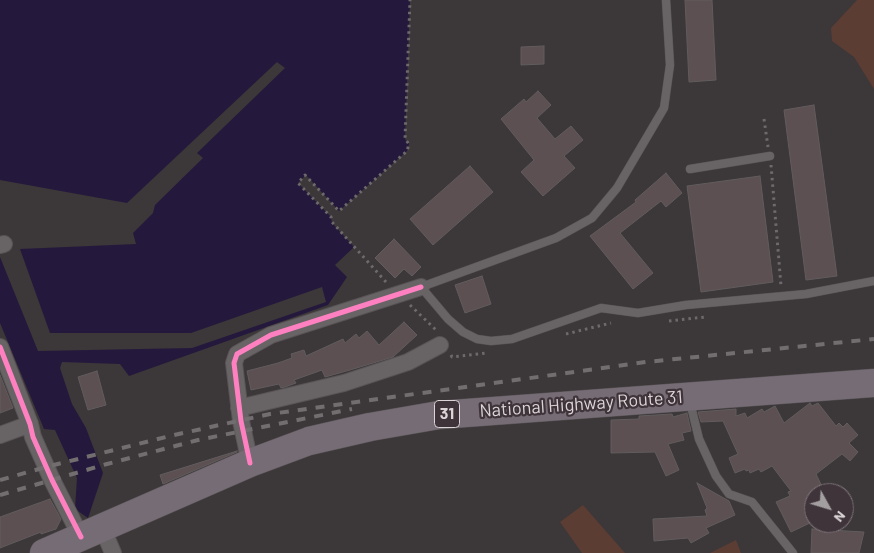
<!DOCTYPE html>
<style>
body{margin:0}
#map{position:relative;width:874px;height:553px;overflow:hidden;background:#3c3739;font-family:Barlow,sans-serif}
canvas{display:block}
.north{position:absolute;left:804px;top:483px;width:50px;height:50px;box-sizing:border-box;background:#3f3439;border:1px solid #7d7479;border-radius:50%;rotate:129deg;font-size:14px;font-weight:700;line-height:20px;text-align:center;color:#dbd5d8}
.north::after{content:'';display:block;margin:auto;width:18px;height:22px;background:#a39ea0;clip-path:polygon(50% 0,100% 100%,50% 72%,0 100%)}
</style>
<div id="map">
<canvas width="874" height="553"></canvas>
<div class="north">N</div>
</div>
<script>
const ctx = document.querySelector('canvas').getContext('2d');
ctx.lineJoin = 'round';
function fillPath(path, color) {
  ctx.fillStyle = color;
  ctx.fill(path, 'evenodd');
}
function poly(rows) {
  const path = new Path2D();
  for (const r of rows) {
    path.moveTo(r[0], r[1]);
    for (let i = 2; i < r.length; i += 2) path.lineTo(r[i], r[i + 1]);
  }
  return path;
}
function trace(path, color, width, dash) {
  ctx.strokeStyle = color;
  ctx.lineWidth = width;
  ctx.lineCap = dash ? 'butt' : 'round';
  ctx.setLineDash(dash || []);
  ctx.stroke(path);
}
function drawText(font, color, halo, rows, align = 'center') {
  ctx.font = font + ' Barlow,sans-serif';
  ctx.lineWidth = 4.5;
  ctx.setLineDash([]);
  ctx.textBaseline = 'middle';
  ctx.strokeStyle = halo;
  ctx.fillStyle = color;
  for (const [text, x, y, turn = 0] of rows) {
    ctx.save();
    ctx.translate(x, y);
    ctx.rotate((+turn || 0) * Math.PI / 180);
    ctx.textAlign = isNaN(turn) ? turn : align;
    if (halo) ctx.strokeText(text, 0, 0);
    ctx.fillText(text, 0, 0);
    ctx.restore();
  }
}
fillPath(poly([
 [857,0,874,0,874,89,854,57,832,41,831,28],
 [583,505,625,553,582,553,560,522],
 [736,540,741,553,710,553]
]), '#5c3d33');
fillPath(poly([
 [0,0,410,0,405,139,409,144,407,151,339,211,306,175,298,183,331,217,332,223,354,247,335,265,347,277,328,305,129,376,120,364,62,362,60,368,72,404,86,428,103,473,88,518,75,509,77,478,55,430,44,429,0,323,0,257,38,351,192,348,326,302,322,287,191,333,50,333,20,249,136,244,133,233,153,213,155,205,203,158,197,153,285,68,277,62,127,203,0,180]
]), '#24193c');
const building = poly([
 [685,0,712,0,716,80,689,82,685,0],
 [544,46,544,64,521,65,521,47,544,46],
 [538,91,551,105,537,118,555,139,571,126,583,140,564,156,575,168,543,196,521,172,534,160,501,119,524,99,526,102,538,91],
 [814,105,837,276,806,280,784,110,814,105],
 [470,166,493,192,433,245,410,219,470,166],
 [666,173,682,193,666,207,661,201,620,233,653,273,633,289,590,236,636,202,635,200,666,173],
 [760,176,773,282,701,292,687,186,760,176],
 [394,239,421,267,412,276,404,269,395,278,375,258,394,239],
 [482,276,491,304,465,313,455,285,482,276],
 [404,322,417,335,393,357,350,370,325,377,322,370,294,380,296,383,285,387,281,388,279,384,251,390,247,371,278,363,292,358,291,354,304,350,306,356,343,339,345,343,356,334,359,338,367,331,379,345,404,322],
 [97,371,106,405,88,410,78,377,97,371],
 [0,375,13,408,0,413,0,375],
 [810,403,812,406,818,403,836,426,839,423,843,427,847,423,858,435,849,443,858,452,850,461,842,454,816,474,825,493,814,493,814,521,791,532,776,502,790,496,788,492,791,491,772,466,761,472,759,469,750,473,749,470,746,471,745,469,735,473,729,458,738,454,723,421,701,422,698,412,736,409,736,416,745,413,747,418,762,409,764,412,775,406,784,423,810,403],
 [687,413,691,431,682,433,684,440,668,444,679,470,666,476,655,452,611,453,611,420,639,419,639,416,672,414,673,417,687,413],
 [237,451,237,452,163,484,160,475,237,451],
 [697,483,729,501,735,515,706,528,709,533,691,543,688,538,654,541,653,519,707,516,705,510,707,508,697,483],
 [50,499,61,519,56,529,41,534,41,532,0,548,0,517,50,499],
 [812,529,864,532,859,553,811,553,812,529]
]);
fillPath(building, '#5c5052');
trace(building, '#615c5d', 1);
const lane = poly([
 [666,0,670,65,664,108,617,188,592,218,556,238,421,287,448,319,463,332,477,339,491,341,512,339,601,308,638,313,686,305,806,294,874,281],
 [690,169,770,156],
 [690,402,699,439,716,476,729,494,752,502,793,553]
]);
const street = poly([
 [0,245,4,244],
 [0,347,30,424,33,437,52,480,81,537],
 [239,408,344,383,408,362,440,345],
 [0,435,30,424],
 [250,463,241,421,234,363,237,354,271,335,421,287],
 [102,527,113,553]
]);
const highway = poly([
 [44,553,250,463,309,441,370,427,439,415,874,383]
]);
trace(lane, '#585355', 9);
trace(street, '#585355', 18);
trace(highway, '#585355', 29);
trace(poly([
 [764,119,768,147],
 [771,165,781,286],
 [386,282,332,222,331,217,298,183,305,175,339,211,407,151,409,144,405,139,410,0],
 [410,305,436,330],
 [669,321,705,317],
 [566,334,611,323],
 [451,355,452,357,487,353]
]), '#6e6a6c', 3, [2.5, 4]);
trace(lane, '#686466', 8);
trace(street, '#686466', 16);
trace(highway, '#766c75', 28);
trace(poly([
 [0,480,46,467,174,435,270,414,646,362,874,339],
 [0,495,107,464,198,440,352,409]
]), '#726d6f', 4, [9, 9]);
trace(poly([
 [0,347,30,424,33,437,52,480,81,537],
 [250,463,241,421,234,363,237,354,271,335,421,287]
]), '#ff80c0', 5);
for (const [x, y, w] of [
 [447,414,25]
]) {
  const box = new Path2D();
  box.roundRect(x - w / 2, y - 13.5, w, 27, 4);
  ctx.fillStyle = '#3f3439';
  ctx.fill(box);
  trace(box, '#dbd5d8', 1);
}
drawText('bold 16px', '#dbd5d8', null, [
 ["31",447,414]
]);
drawText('18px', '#dbd5d8', '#3f3439', [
 ["National Highway Route 31",581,404,-4]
]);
</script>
